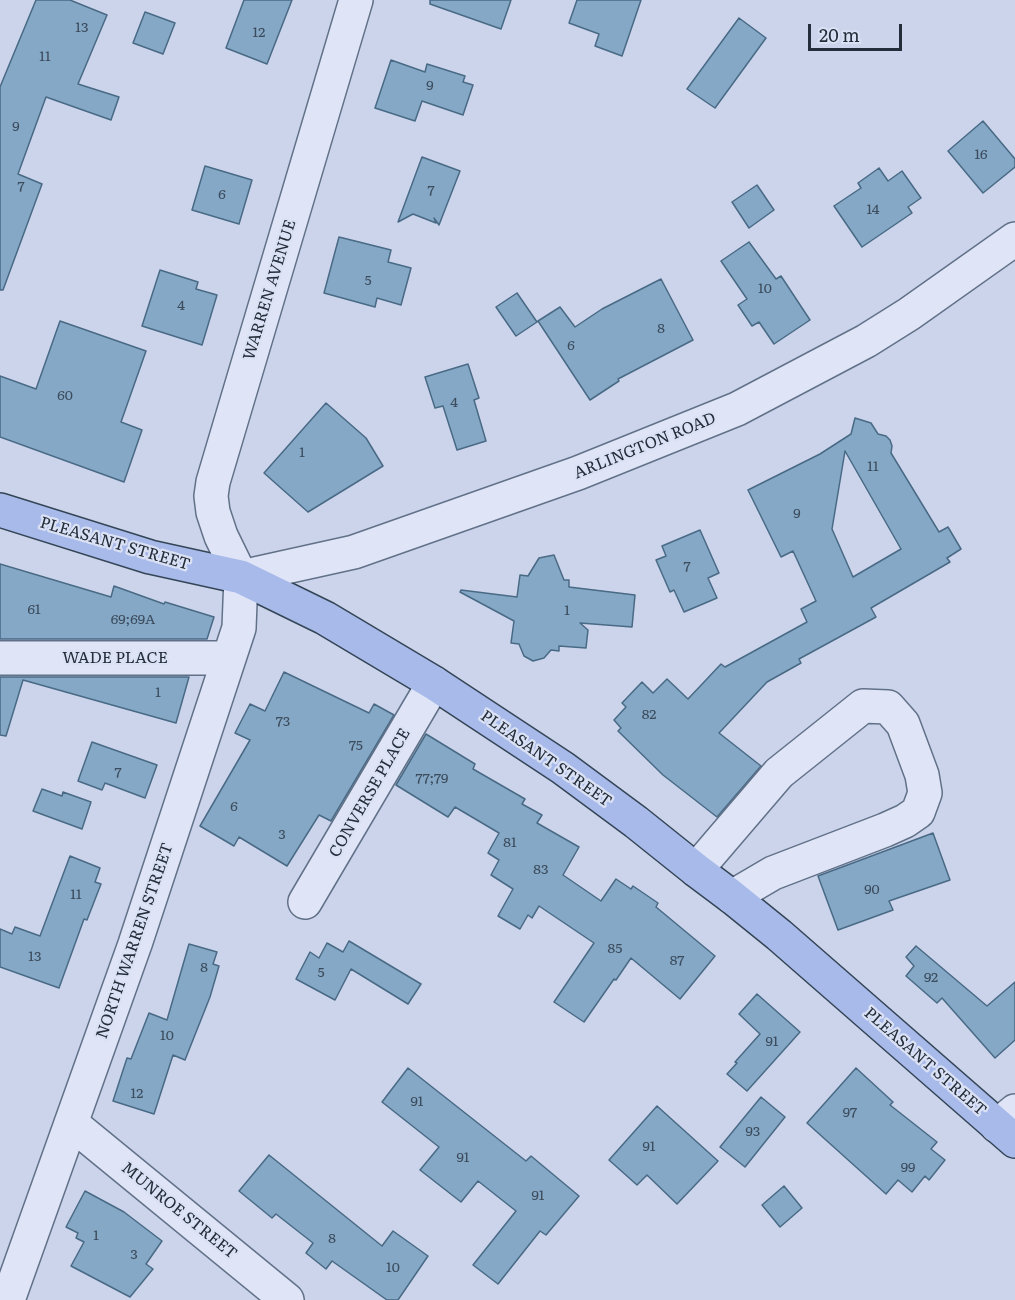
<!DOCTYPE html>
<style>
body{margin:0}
#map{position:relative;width:1015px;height:1300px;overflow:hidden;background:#ccd4ec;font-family:Literata,serif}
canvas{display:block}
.scale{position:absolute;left:808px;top:24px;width:94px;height:27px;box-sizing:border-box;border:3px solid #232e3a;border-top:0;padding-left:8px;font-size:18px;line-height:21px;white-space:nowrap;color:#232e3a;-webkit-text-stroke:4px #dbe1f4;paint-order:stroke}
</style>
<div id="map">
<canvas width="1015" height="1300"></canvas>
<div class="scale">20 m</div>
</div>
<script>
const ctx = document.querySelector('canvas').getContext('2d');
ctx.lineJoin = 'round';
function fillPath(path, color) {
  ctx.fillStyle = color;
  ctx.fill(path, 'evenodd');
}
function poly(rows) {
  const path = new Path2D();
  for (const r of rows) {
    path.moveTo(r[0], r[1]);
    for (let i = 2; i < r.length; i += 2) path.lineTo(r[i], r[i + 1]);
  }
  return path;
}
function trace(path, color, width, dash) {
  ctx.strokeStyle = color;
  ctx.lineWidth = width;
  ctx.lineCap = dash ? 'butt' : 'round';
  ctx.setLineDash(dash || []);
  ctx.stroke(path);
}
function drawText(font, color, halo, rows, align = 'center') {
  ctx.font = font + ' Literata,serif';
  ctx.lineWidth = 4.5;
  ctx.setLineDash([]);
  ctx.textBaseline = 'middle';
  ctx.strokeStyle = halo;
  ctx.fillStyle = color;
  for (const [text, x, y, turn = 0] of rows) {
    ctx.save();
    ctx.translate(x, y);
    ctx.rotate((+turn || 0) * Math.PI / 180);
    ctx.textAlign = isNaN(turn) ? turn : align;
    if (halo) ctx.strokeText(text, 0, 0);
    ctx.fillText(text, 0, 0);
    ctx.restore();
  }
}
const building = poly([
 [36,0,70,0,107,15,78,84,119,97,111,120,46,97,18,174,42,184,3,290,0,290,0,87,36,0],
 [244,0,292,0,267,64,226,48,244,0],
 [430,0,511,0,501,29,430,4,430,0],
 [577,0,641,0,622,56,595,46,599,34,569,23,577,0],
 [145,12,175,23,163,54,133,43,145,12],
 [739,18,766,38,715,108,687,89,739,18],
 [391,60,425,72,427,64,465,76,463,82,473,85,463,115,422,101,415,121,375,108,391,60],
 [983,121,1015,159,1015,167,983,193,948,151,983,121],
 [422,157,460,171,439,225,434,218,436,223,413,214,398,222,422,157],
 [205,166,252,180,239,224,192,210,205,166],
 [879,168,888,181,902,171,921,198,908,207,912,213,862,247,834,206,861,188,858,183,879,168],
 [757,185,774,210,749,228,732,202,757,185],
 [339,237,391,250,388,262,411,268,401,305,377,298,375,307,324,293,339,237],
 [749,242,776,279,781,276,810,320,774,344,759,322,752,326,738,305,747,299,721,261,749,242],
 [160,270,198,282,196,289,217,295,202,345,142,326,160,270],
 [661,279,693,340,618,379,619,381,590,400,538,321,560,307,575,327,602,309,661,279],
 [517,293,537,322,516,336,496,307,517,293],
 [60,321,146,351,121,422,142,430,124,482,0,437,0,376,36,389,60,321],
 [468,364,479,398,474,400,486,441,457,450,443,406,435,408,425,377,468,364],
 [326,403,366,438,383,466,308,512,264,473,326,403],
 [855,418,871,423,878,434,886,436,890,440,892,446,891,453,939,532,948,527,961,549,947,558,950,562,871,608,876,617,799,659,801,663,767,682,719,733,761,766,717,817,663,775,618,731,621,728,614,720,626,707,622,703,642,682,653,693,667,679,688,699,721,664,725,667,807,622,801,609,816,601,793,551,781,557,748,490,820,454,851,434,855,418],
 [845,451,901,549,853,577,832,529,845,451],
 [700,530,719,573,708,578,717,598,684,612,674,590,670,592,656,560,666,556,662,546,700,530],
 [554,555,564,580,569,580,569,587,635,595,632,627,580,623,588,630,586,648,559,646,559,651,551,650,544,658,533,661,524,656,519,644,511,643,514,621,460,592,461,590,517,597,520,575,528,576,539,558,554,555],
 [0,564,111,597,114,586,164,604,165,602,214,617,207,639,0,639,0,564],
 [284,672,369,713,374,704,394,715,331,821,319,815,287,866,239,837,234,846,200,826,250,740,235,733,250,704,265,711,284,672],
 [0,677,189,677,176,723,23,680,6,736,0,735,0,677],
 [426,734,475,764,473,769,525,799,522,804,542,815,537,823,579,847,563,875,601,901,616,879,631,889,633,886,658,903,656,907,715,956,680,999,631,958,616,980,614,979,584,1022,554,1002,594,943,539,906,532,918,528,915,520,929,498,916,513,889,491,875,499,860,488,853,499,833,455,807,448,817,396,785,426,734],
 [92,742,157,765,145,798,105,783,102,790,78,781,92,742],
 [42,789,62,796,63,792,91,802,82,829,33,811,42,789],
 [933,833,950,880,889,901,893,910,838,930,818,876,933,833],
 [70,856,100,868,95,882,101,884,87,920,84,919,59,988,0,967,0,929,12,934,15,927,40,936,70,856],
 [349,941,421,984,408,1004,351,969,335,1000,296,979,310,952,319,958,327,943,343,952,349,941],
 [189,944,217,952,213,964,219,966,210,997,185,1060,173,1055,154,1114,113,1101,127,1058,131,1059,149,1013,167,1020,189,944],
 [916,946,987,1006,1015,982,1015,1040,995,1058,942,998,937,1003,906,976,914,966,906,957,916,946],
 [757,994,800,1032,747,1091,727,1074,737,1063,735,1062,760,1034,739,1014,757,994],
 [408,1068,526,1161,531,1156,579,1196,546,1235,540,1231,498,1284,473,1265,516,1211,478,1181,461,1202,420,1170,439,1147,382,1102,408,1068],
 [856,1068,893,1102,890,1105,937,1142,931,1149,945,1160,929,1180,925,1176,912,1192,898,1180,886,1194,807,1123,856,1068],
 [761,1097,785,1117,745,1167,720,1147,761,1097],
 [657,1106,718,1161,677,1204,647,1175,637,1185,609,1160,657,1106],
 [269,1155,382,1246,393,1231,428,1256,398,1300,387,1300,332,1261,326,1269,306,1253,313,1243,276,1214,272,1218,239,1191,269,1155],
 [784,1186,802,1208,780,1227,762,1205,784,1186],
 [85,1191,124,1212,162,1241,146,1264,153,1269,130,1297,71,1266,84,1242,76,1238,78,1233,66,1227,85,1191]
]);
fillPath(building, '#85a8c6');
trace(building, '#496a85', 1.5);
const minor = poly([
 [241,577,354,552,578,473,737,409,866,341,909,314,1015,239],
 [0,658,229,658],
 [696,870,779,773,863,706,888,707,903,724,922,775,925,793,918,812,905,821,885,830,773,873,732,897],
 [305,902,434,683],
 [71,1123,287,1300],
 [997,1126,1015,1111],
 [8,1300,135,944,239,628,241,577,221,536,213,512,211,496,213,482,356,0]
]);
const major = poly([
 [0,510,150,557,241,577,325,618,434,683,563,768,636,822,696,870,732,897,779,935,1015,1141]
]);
trace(minor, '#617188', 36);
trace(major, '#344556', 36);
trace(minor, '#dfe5f7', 33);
trace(major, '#a8baea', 33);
drawText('14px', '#3c4c5d', null, [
 ["13",82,28],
 ["12",259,33],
 ["11",45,57],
 ["9",430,86],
 ["9",16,127],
 ["16",981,155],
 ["7",21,187],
 ["7",431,191],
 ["6",222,195],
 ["14",873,210],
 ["5",368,281],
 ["10",765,289],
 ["4",181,306],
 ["8",661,329],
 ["6",571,346],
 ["60",65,396],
 ["4",454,403],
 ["1",302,453],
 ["11",873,467],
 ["9",797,514],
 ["7",687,567],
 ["61",34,610],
 ["1",567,611],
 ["69;69A",133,620],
 ["1",158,693],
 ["82",649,715],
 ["73",283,722],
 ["75",356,746],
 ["7",118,773],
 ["77;79",432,779],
 ["6",234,807],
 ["3",282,835],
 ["81",510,843],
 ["83",541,870],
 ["90",872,890],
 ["11",76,895],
 ["85",615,949],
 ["13",35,957],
 ["87",677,961],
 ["8",204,968],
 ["5",321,973],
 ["92",931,978],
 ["10",167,1036],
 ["91",772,1042],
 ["12",137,1094],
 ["91",417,1102],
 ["97",850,1113],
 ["93",753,1132],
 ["91",649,1147],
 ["91",463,1158],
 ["99",908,1168],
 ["91",538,1196],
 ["1",96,1236],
 ["8",332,1239],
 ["3",134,1255],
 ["10",393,1268]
]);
drawText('16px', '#232e3a', '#dbe1f4', [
 ["WARREN AVENUE",270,290,-73],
 ["ARLINGTON ROAD",645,446,-22],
 ["PLEASANT STREET",115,544,16],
 ["WADE PLACE",115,658],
 ["PLEASANT STREET",546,759,35],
 ["CONVERSE PLACE",370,793,-60],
 ["NORTH WARREN STREET",135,941,-71],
 ["PLEASANT STREET",925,1062,41],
 ["MUNROE STREET",179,1211,39]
]);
</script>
